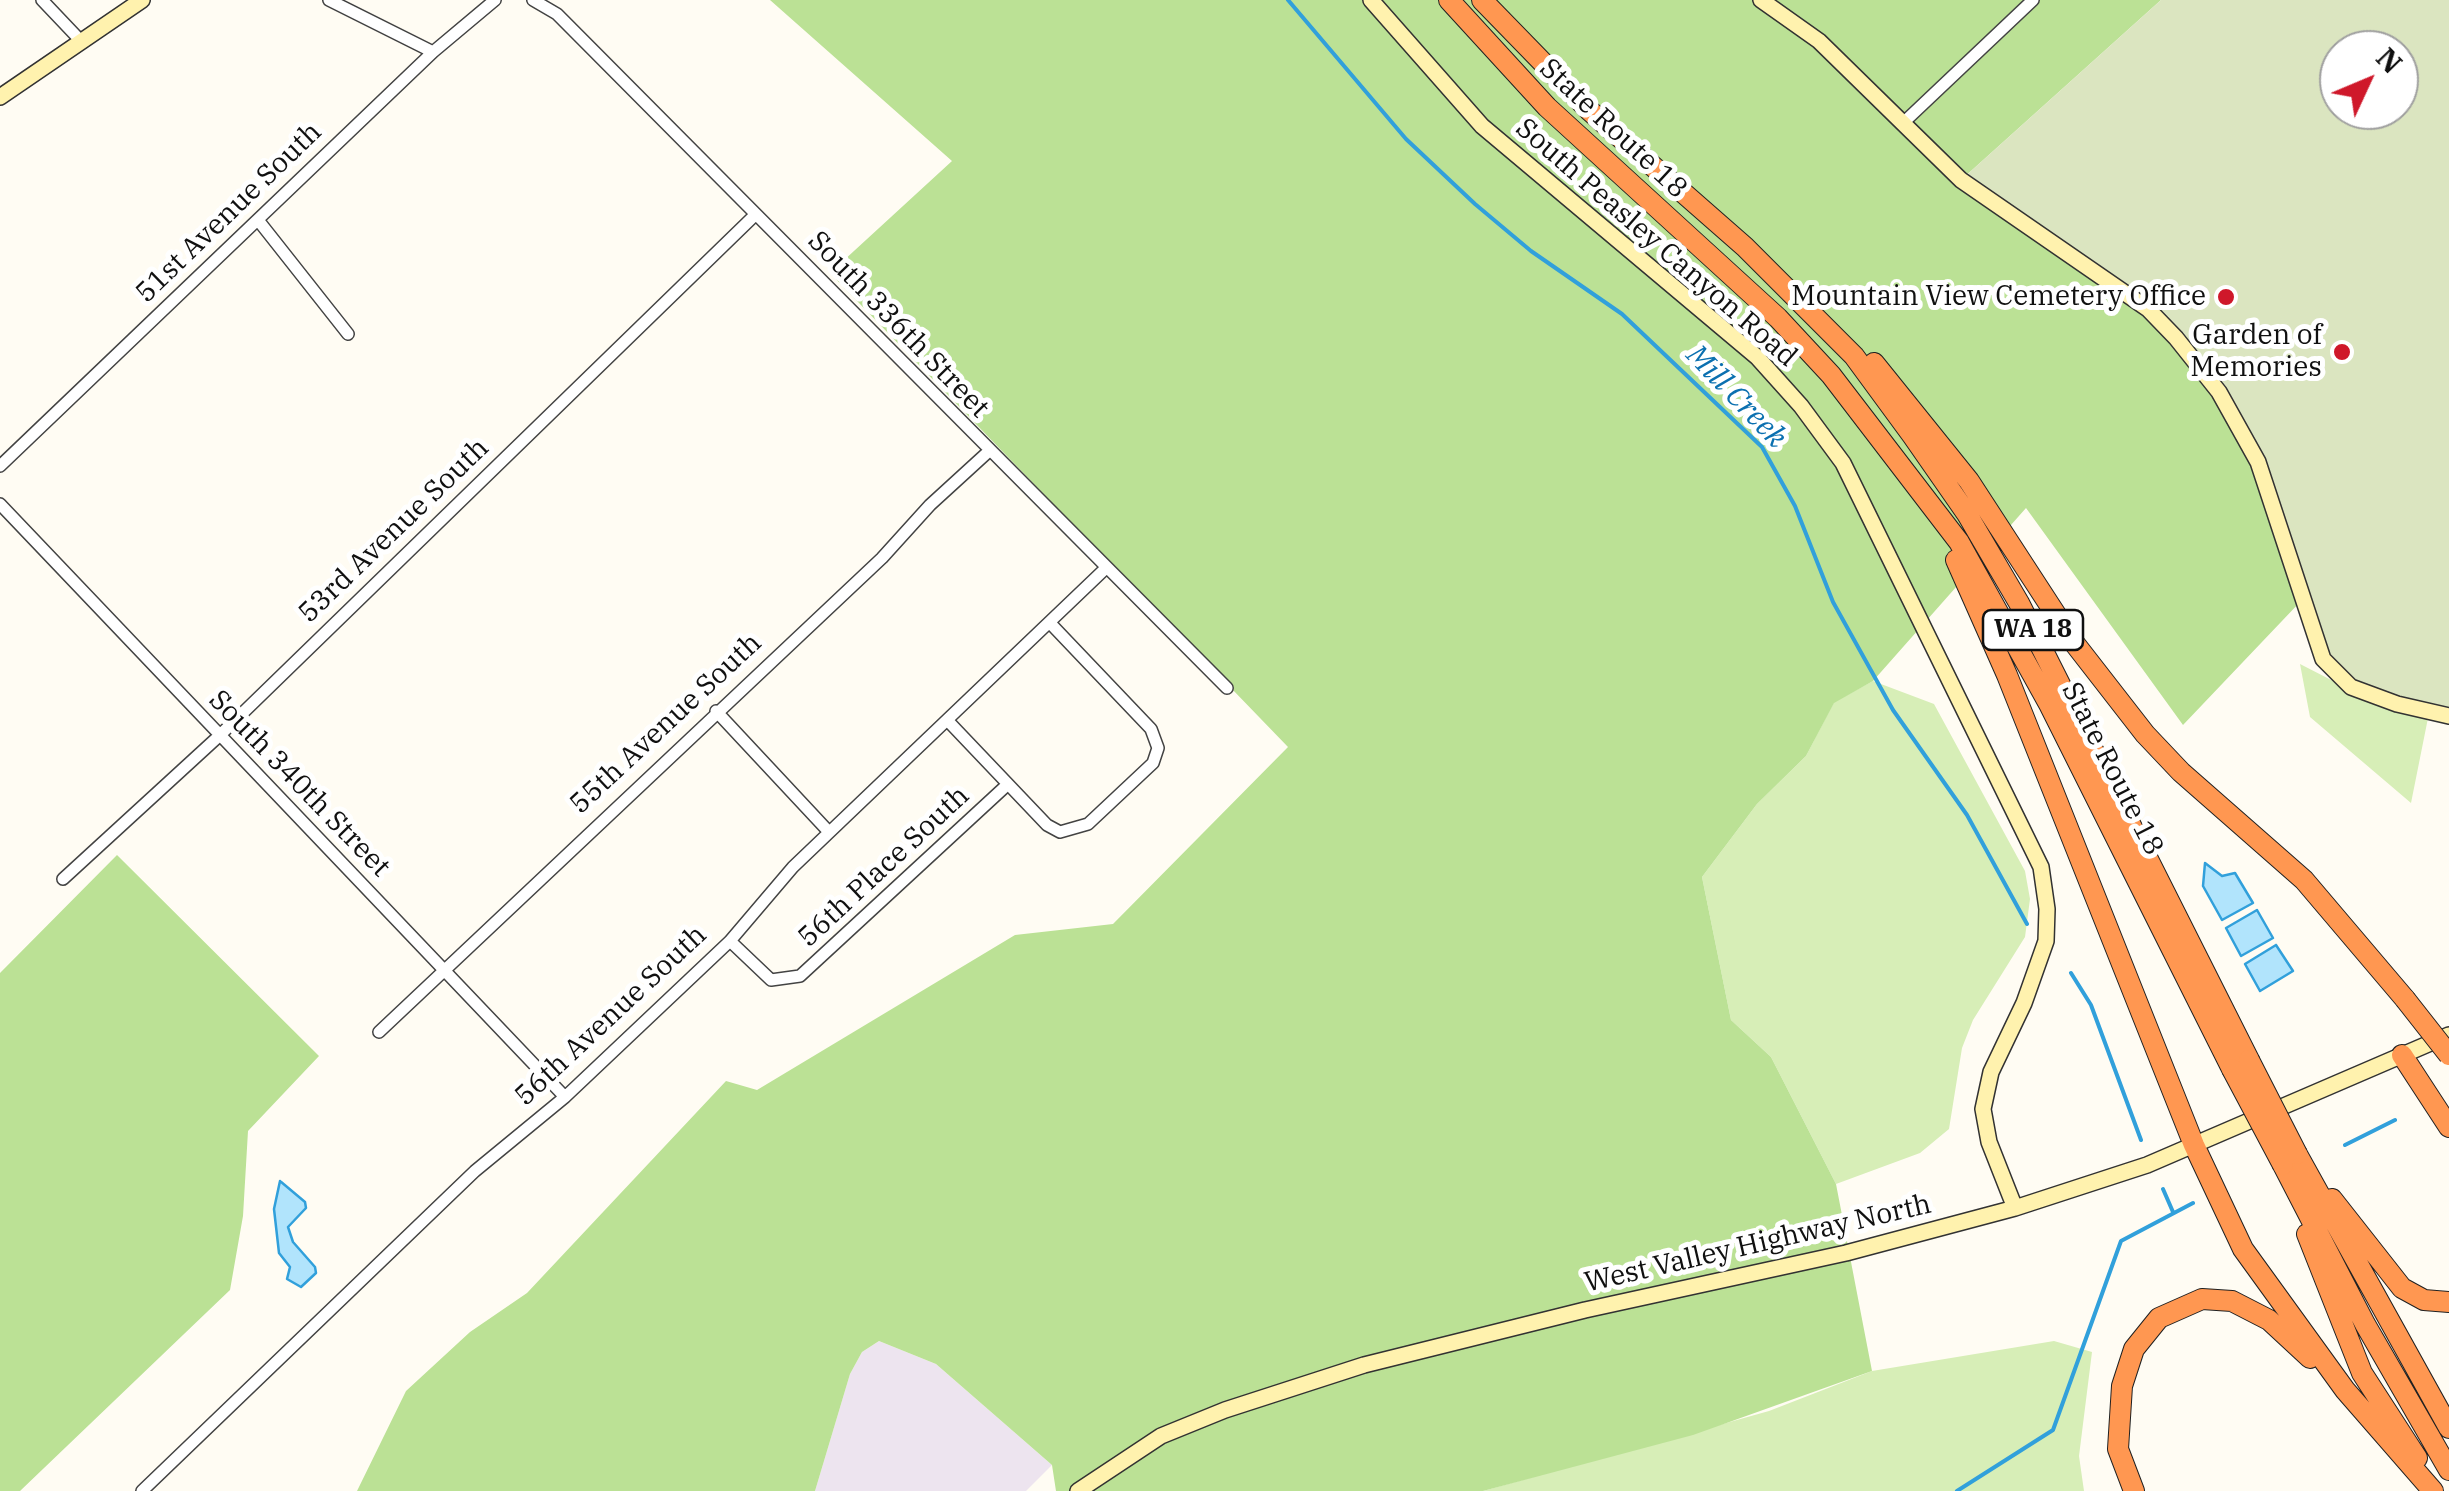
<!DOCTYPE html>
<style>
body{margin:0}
#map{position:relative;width:2449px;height:1491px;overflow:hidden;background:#fffcf3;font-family:"IBM Plex Serif",serif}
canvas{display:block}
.north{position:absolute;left:2319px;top:30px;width:100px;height:100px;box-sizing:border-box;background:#fff;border:2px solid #9f9f9f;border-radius:50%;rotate:46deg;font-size:28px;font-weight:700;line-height:40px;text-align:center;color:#101010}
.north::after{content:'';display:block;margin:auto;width:35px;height:45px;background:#cf182a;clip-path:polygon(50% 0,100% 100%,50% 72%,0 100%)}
</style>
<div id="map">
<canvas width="2449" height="1491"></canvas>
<div class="north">N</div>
</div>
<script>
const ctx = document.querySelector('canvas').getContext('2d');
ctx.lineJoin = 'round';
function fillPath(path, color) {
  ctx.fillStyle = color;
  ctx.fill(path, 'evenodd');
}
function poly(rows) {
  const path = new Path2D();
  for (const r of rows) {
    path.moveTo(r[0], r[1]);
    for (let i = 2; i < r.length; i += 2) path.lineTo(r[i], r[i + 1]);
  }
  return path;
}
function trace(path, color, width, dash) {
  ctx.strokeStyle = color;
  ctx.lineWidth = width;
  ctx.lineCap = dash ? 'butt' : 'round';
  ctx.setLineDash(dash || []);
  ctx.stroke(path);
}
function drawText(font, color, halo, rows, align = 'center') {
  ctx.font = font + ' "IBM Plex Serif",serif';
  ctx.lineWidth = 10;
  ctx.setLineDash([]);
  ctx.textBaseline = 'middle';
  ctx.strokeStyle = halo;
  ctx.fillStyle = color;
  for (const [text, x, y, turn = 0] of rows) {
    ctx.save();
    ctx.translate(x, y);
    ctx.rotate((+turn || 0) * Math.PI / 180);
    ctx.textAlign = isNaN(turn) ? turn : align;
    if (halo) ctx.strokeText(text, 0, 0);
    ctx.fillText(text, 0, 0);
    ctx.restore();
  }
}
fillPath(poly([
 [879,1341,936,1364,1052,1465,1026,1491,815,1491,850,1374,862,1352]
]), '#ede4ef');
fillPath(poly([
 [2300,664,2380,705,2428,718,2411,803,2310,717],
 [1873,681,1934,704,2025,871,2030,899,2025,937,1973,1020,1962,1048,1949,1129,1920,1153,1836,1184,1771,1057,1731,1020,1702,877,1757,804,1806,756,1834,702],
 [2054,1341,2092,1352,2079,1456,2084,1491,1483,1491,1769,1411,1872,1371]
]), '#d7eeb7');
fillPath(poly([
 [770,0,2161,0,1961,180,2148,309,2244,433,2301,601,2183,725,2026,508,1873,681,1834,703,1806,756,1757,804,1702,877,1731,1020,1771,1057,1836,1184,1872,1371,1693,1435,1483,1491,1056,1491,1052,1465,936,1364,879,1341,862,1352,850,1374,815,1491,357,1491,406,1391,470,1332,527,1293,726,1081,757,1090,1015,935,1113,924,1288,747,830,273,952,161],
 [117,855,319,1056,248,1131,243,1216,230,1290,20,1491,0,1491,0,973]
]), '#bbe195');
fillPath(poly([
 [2161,0,2449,0,2449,716,2336,676,2258,462,2176,338,1961,180],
 [2339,50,2399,50,2399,110,2339,110]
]), '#dbe5c0');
const water = poly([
 [2205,863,2222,876,2235,873,2253,903,2222,920,2203,886,2205,863],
 [2257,910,2273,938,2241,956,2226,928,2257,910],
 [2276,945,2293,971,2260,991,2245,964,2276,945],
 [280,1181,305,1202,306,1208,288,1227,293,1242,315,1267,316,1273,301,1287,287,1279,290,1267,279,1253,274,1209,280,1181]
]);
fillPath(water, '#b1e4fc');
trace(water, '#31a0db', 2.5);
trace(poly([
 [1288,0,1406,139,1475,204,1531,251,1622,314,1762,447,1795,506,1833,602,1893,710,1967,815,2027,924],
 [2071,973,2091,1005,2141,1140],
 [2345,1145,2395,1120],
 [2163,1189,2173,1212],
 [1957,1491,2053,1430,2121,1241,2193,1203]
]), '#31a0db', 4);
const street = poly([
 [42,0,80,40],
 [329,0,433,52],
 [533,0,557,14,1227,688],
 [1902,124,2033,0],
 [258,220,348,334],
 [0,466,433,52,495,0],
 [0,504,565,1097],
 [716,711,829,832],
 [948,721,1047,825,1060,832,1088,824,1153,763,1158,748,1151,729,1050,623],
 [63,879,219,736,755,215],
 [730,941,771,980,800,976,1007,785],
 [379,1032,882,558,930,505,988,452],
 [142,1491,475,1171,565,1097,730,941,793,867,1106,568]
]);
const secondary = poly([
 [1371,0,1482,126,1757,357,1801,406,1843,463,2041,867,2047,909,2046,941,2024,1003,1991,1072,1983,1109,1989,1142,2015,1208],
 [1761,0,1819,41,1961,180,2148,309,2176,338,2219,392,2258,462,2323,659,2351,687,2397,704,2449,716],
 [0,97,142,0],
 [1078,1491,1161,1436,1225,1410,1364,1365,1585,1310,1846,1253,2015,1208,2147,1165,2449,1035]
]);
const highway = poly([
 [1449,0,1547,107,1778,318,1831,375,1959,542,2050,706,2232,1069],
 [1482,0,1590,111,1745,247,1854,356,1912,435,1967,514,2019,603,2249,1060],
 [1874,363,1969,481,2075,644,2145,734,2181,772,2304,880,2405,999],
 [1956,560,2007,675,2194,1145,2243,1249,2345,1390,2433,1491],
 [2402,1055,2449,1127],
 [2297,1154,2449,1428],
 [2283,1165,2365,1324,2449,1470],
 [2332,1199,2402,1288,2424,1300,2449,1302],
 [2307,1234,2362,1373,2417,1458],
 [2134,1491,2118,1449,2122,1386,2134,1349,2159,1318,2202,1299,2232,1301,2269,1320,2310,1358]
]);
trace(street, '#434343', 14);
trace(secondary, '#323232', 18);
trace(highway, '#212121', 22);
trace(street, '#fff', 11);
trace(secondary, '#fff2ae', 15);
trace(highway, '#ff9751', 20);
const highwayBridge = poly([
 [2405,999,2449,1055],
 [2249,1060,2297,1154],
 [2232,1069,2283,1165]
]);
trace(highwayBridge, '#212121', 22, []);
trace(highwayBridge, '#ff9751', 20);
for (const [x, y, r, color] of [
 [2226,297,10,"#cf182a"],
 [2342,352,10,"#cf182a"]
]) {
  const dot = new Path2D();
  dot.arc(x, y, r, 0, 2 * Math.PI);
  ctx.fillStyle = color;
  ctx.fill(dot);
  trace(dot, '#fff', 4);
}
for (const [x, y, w] of [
 [2033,630,100]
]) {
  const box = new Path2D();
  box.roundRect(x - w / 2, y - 20, w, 40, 8);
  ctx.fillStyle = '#fff';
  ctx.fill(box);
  trace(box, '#101010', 2.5);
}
drawText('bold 25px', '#101010', null, [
 ["WA 18",2033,630]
]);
drawText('28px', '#101010', '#fff', [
 ["State Route 18",1613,129,43],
 ["51st Avenue South",229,213,-44],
 ["South Peasley Canyon Road",1656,243,41],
 ["South 336th Street",898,325,46],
 ["53rd Avenue South",394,531,-44],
 ["55th Avenue South",666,724,-43],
 ["State Route 18",2112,769,63],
 ["South 340th Street",299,784,46],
 ["56th Place South",884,867,-43],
 ["56th Avenue South",611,1016,-43],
 ["West Valley Highway North",1758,1244,-13]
]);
drawText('28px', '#101010', '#fff', [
 ["Mountain View Cemetery Office",2206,297],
 ["Garden of",2322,336],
 ["Memories",2322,368]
], 'right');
drawText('italic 30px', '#0b70b0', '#fff', [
 ["Mill Creek",1736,397,46]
]);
</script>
